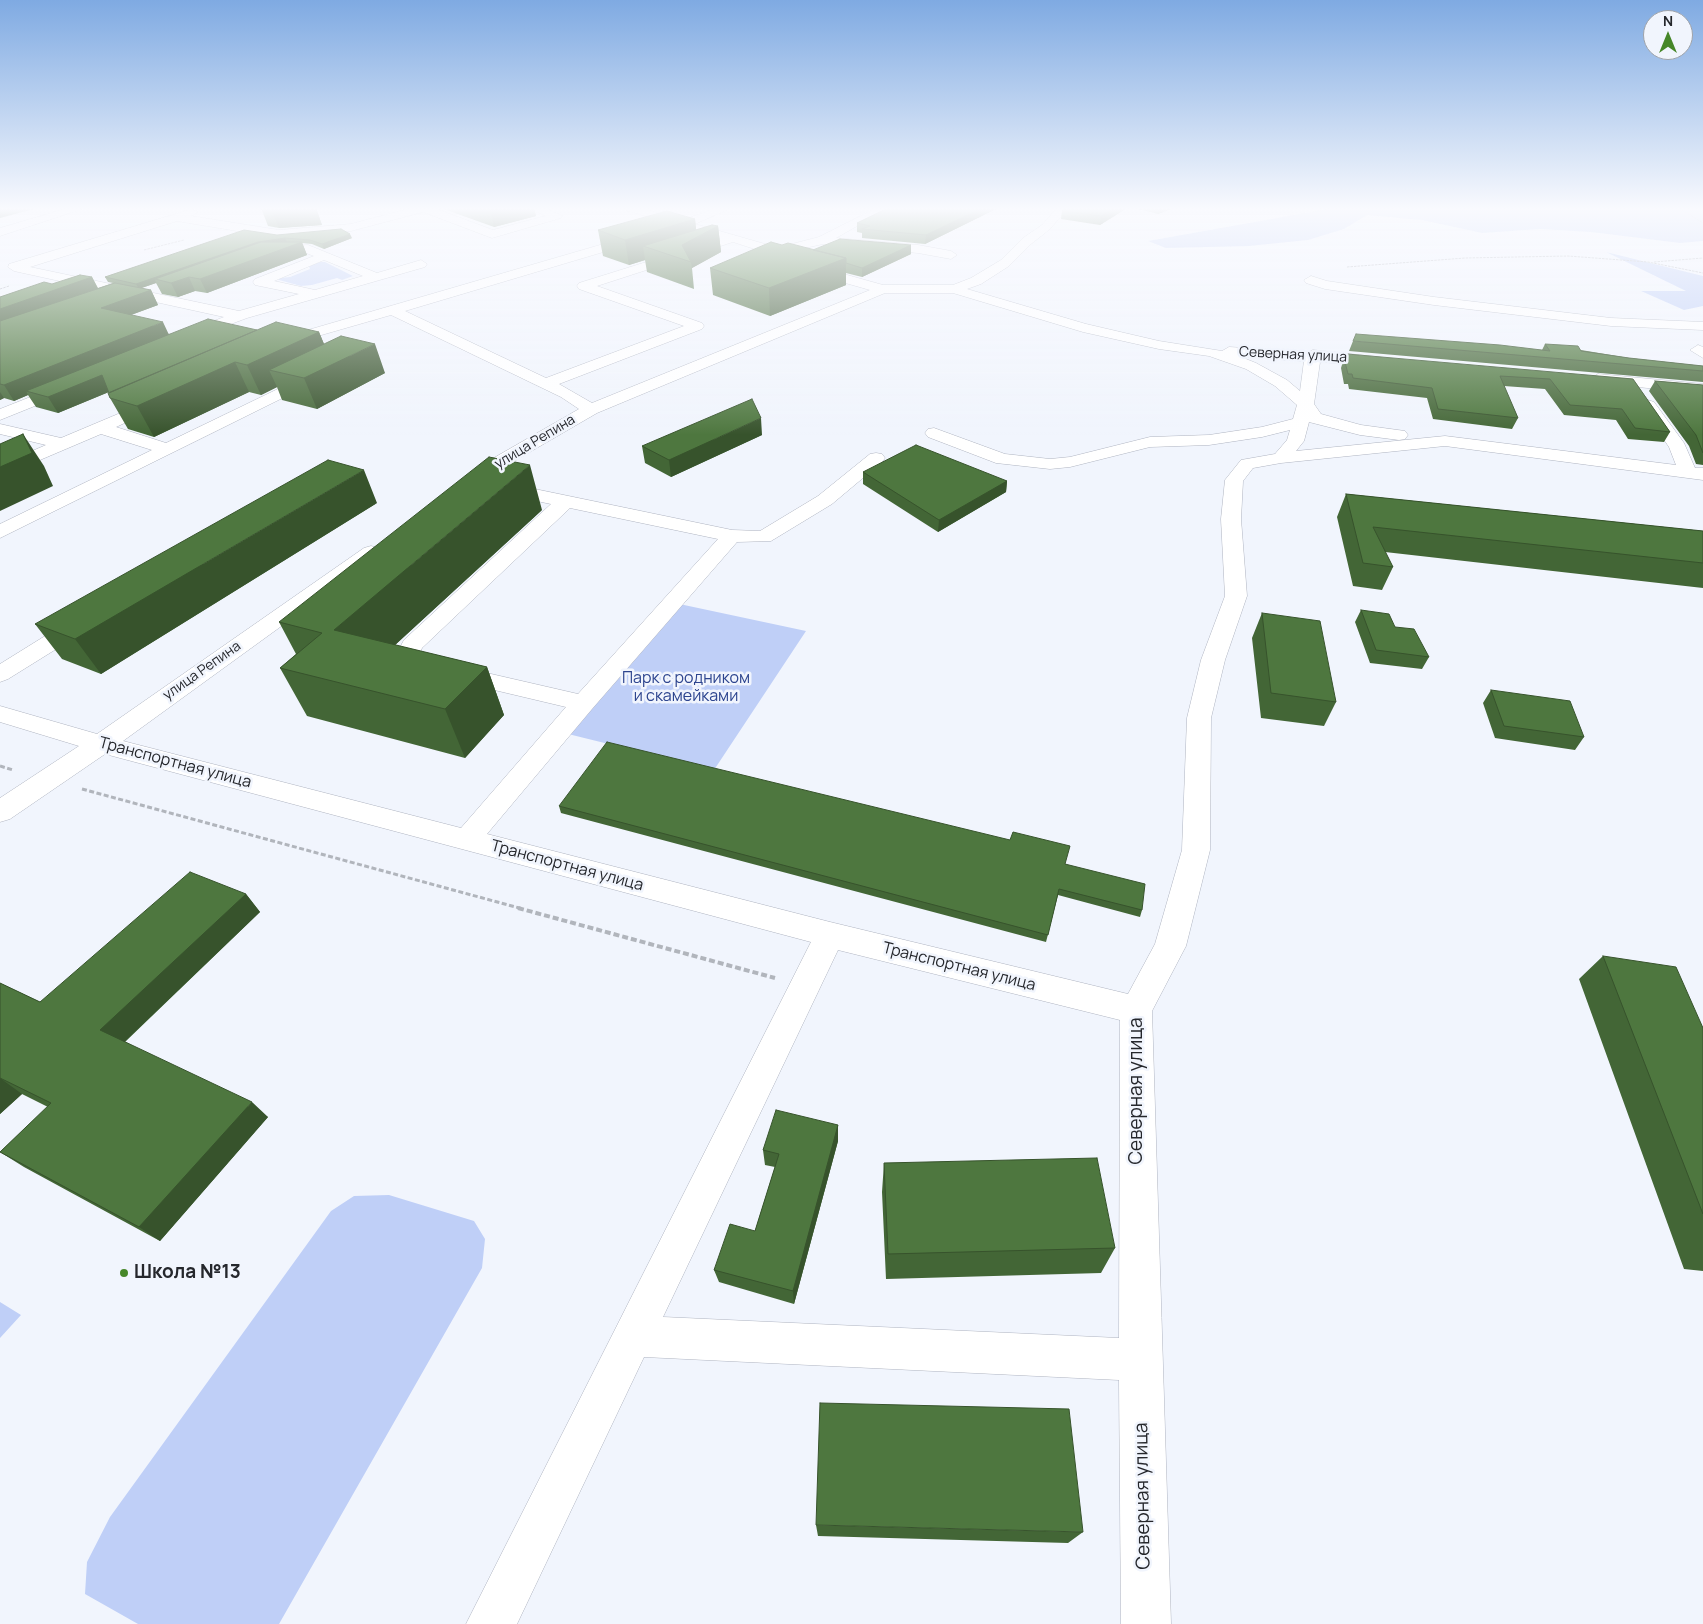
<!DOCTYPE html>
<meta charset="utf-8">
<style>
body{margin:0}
#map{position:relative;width:1703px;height:1624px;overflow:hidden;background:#f1f5fd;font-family:Manrope,sans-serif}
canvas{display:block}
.north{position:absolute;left:1643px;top:10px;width:50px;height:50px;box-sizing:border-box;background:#f1f5fd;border:1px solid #9fa3a9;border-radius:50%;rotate:0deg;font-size:14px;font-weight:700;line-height:20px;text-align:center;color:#25272c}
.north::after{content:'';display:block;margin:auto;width:18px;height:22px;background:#468729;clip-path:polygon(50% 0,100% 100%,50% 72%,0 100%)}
</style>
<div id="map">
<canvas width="1703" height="1624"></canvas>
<div class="north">N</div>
</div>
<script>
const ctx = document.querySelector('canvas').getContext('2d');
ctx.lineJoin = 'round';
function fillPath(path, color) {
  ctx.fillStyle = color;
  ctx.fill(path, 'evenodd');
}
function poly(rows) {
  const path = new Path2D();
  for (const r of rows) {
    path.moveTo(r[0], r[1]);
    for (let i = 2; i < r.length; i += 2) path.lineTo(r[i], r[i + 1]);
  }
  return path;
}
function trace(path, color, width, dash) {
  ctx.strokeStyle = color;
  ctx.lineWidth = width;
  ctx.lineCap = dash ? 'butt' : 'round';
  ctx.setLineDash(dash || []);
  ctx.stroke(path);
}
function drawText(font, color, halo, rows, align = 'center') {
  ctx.font = font + ' Manrope,sans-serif';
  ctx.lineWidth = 5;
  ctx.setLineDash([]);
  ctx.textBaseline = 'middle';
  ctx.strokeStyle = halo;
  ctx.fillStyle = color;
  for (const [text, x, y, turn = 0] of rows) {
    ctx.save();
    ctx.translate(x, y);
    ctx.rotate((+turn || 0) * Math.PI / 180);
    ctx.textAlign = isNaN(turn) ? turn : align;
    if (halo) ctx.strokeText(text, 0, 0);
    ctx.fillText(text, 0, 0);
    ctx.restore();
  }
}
fillPath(poly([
 [1333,208,1703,208,1703,241,1680,243,1591,232,1540,229,1482,233,1422,220,1367,215,1344,229,1308,240,1249,246,1166,248,1148,241],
 [1606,252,1703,276,1703,306,1684,310,1641,291,1686,291],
 [320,262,325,262,353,276,342,280,337,278,312,285,301,286,279,280,279,278,290,277,310,269,309,266],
 [670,602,806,631,714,770,560,732],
 [389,1195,474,1221,485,1239,482,1268,279,1624,138,1624,85,1594,87,1562,110,1517,331,1211,354,1196],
 [0,1302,21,1315,0,1338]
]), '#bfcff7');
const minor = poly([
 [68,208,85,208,0,236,0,228,68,208],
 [411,208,434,208,493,230,545,216,530,208,545,208,563,216,561,218,492,238,423,212,351,231,279,238,177,221,30,267,239,311,299,294,255,285,253,282,255,279,314,256,306,253,274,254,270,253,268,250,270,247,308,245,377,273,421,260,427,264,425,267,247,318,188,340,181,336,183,333,224,317,14,271,8,267,9,264,192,209,198,212,191,216,279,230,351,224,411,208],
 [324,260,363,276,315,290,274,281,324,260],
 [624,208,641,208,683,220,716,208,731,208,695,224,772,246,788,245,819,237,876,208,889,208,836,238,918,245,951,251,957,255,951,259,918,253,823,244,782,253,797,261,883,285,953,285,971,278,1001,260,1023,238,1042,225,1057,208,1068,208,1050,229,1031,244,1009,266,981,284,967,289,1086,324,1159,341,1222,351,1229,347,1307,352,1313,350,1388,358,1391,361,1383,366,1320,362,1314,404,1321,414,1361,425,1405,431,1408,435,1405,439,1399,440,1360,435,1309,422,1304,441,1296,451,1445,436,1676,465,1669,447,1640,405,1642,402,1648,400,1654,402,1684,443,1695,468,1703,468,1703,480,1445,446,1281,463,1253,468,1243,481,1241,519,1247,596,1225,660,1211,718,1210,850,1186,946,1152,1011,1171,1624,1121,1624,1119,1380,644,1357,517,1624,466,1624,811,942,105,754,10,819,0,822,0,798,79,746,0,722,0,706,97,734,364,548,371,546,378,548,381,552,378,556,123,741,461,828,566,707,410,670,398,663,394,658,404,640,551,504,494,492,492,488,494,484,501,482,732,530,760,531,818,496,870,454,876,453,882,454,885,458,882,462,832,504,771,541,737,542,592,709,487,834,830,922,1128,994,1155,944,1182,850,1187,718,1201,660,1225,596,1221,519,1225,480,1241,460,1275,454,1287,440,1290,430,1262,437,1209,445,1150,447,1070,467,1050,469,996,463,928,437,925,433,928,429,934,428,1005,454,1050,459,1070,457,1150,437,1209,435,1262,427,1293,419,1297,405,1275,386,1246,369,1209,356,1159,349,1083,332,953,293,885,293,597,413,504,467,479,485,472,487,465,485,463,481,465,477,492,459,579,409,561,397,391,315,318,336,289,348,284,349,277,345,279,342,308,330,672,224,625,210,624,208],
 [684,228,720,239,579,283,577,286,579,289,684,326,546,378,405,311,684,228],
 [733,242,767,253,789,267,870,290,592,403,559,384,702,329,704,326,702,323,597,286,733,242],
 [1241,357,1304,361,1300,391,1287,380,1256,363,1241,357],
 [570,508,718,539,578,694,426,659,419,655,422,648,570,508],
 [838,950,1120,1020,1119,1338,663,1317,838,950],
 [1311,276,1327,281,1434,297,1611,318,1703,322,1703,330,1611,326,1434,305,1325,289,1306,283,1304,280,1311,276],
 [1698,345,1703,347,1703,358,1690,350,1698,345],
 [313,372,321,377,319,380,0,538,0,524,152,450,101,434,0,477,0,465,46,445,0,434,0,424,61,438,156,398,162,400,164,403,162,406,116,427,166,443,313,372],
 [1598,374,1703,384,1703,394,1592,382,1590,379,1598,374],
 [66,383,72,385,74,388,72,391,0,420,0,409,66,383],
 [82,616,90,618,93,623,90,628,8,679,0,682,0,664,74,618,82,616]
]);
trace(minor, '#afb4c1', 1);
trace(poly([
 [1679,208,1703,223],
 [144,250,184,240],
 [1654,262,1703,258],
 [1347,267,1465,258,1568,256,1648,262,1703,273],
 [0,289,9,286]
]), '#b1b5bc', 1, [2.5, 1]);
trace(poly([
 [0,766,13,770],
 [82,789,523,909]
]), '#b1b5bc', 3, [5, 2.5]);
trace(poly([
 [518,908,775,978]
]), '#b1b5bc', 4, [6, 3]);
fillPath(minor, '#fff');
fillPath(poly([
 [261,208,316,208,322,225,279,228,268,226],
 [441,208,534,208,536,216,494,227],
 [888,208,998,208,925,244,862,238,862,233,857,232,857,223],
 [1064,208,1127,208,1100,225,1061,219,1062,211],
 [1134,208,1174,208,1158,214],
 [695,219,696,230,718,226,721,252,692,268,694,289,647,272,645,260,629,265,603,256,598,230],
 [277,235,352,238,324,249,312,244,302,243,307,255,207,293,195,291,178,297,162,294,156,283,141,288,151,290,158,305,131,315,169,334,257,330,319,332,324,344,385,373,317,409,282,400,277,387,261,395,249,392,154,437,128,429,110,398,109,392,58,413,36,407,28,395,14,401,4,398,0,400,0,297,52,284,92,277,98,288,113,283,108,282,105,277],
 [782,245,813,250,911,245,911,254,862,277,846,273,846,285,770,316,713,295,710,268],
 [1353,341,1542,350,1545,344,1629,358,1703,366,1703,382,1349,351],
 [1344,358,1633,379,1670,432,1664,442,1628,439,1616,420,1564,415,1545,389,1504,386,1518,418,1512,429,1433,419,1427,398,1349,389,1348,384,1344,384,1341,368],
 [1655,381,1703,385,1703,465,1696,464,1689,446,1649,391],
 [762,435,671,477,645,463,642,446],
 [863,472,1007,481,1006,492,938,532,863,484],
 [1346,494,1703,531,1703,588,1385,552,1393,567,1382,590,1353,586,1337,517],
 [377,503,101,674,62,659,35,624],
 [542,510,395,645,487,667,504,715,465,758,307,716,280,668,296,654,279,622],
 [1361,610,1395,627,1429,657,1422,669,1370,663,1355,622],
 [1262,613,1336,702,1324,726,1261,718,1252,638],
 [1491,690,1584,737,1575,750,1495,738,1483,703],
 [559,806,1065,864,1142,910,1140,917,1058,895,1046,942,561,813],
 [246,894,260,912,125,1042,268,1117,160,1241,24,1167,0,1152,48,1107,22,1094,0,1114,0,983,40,1002],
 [1603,956,1703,1028,1703,1271,1684,1269,1579,979],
 [838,1125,838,1141,794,1304,719,1282,714,1270,755,1231,775,1167,765,1165,763,1150],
 [884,1163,1115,1248,1101,1273,886,1279,882,1192],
 [816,1525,1083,1532,1068,1543,818,1536]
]), '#436636');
fillPath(poly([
 [3,208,38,208,0,218,0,209],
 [271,208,316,208,322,225,279,228],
 [490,208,534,208,536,216,494,227],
 [982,208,998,208,925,244,926,235],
 [1115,208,1127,208,1100,225,1101,216],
 [1159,208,1174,208,1158,214],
 [695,219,697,238,718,226,721,252,692,268,691,262,643,246,645,260,629,265,625,240],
 [350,234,352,238,324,249,322,244],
 [285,238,287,242,155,279,156,283,139,289,136,284,258,242],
 [302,242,307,255,207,293,200,279],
 [911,245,911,254,862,277,862,268],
 [846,258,846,285,770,316,769,288],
 [92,277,99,291,0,327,0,309],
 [189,277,195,291,178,297,171,283],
 [151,290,158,305,109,323,101,308],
 [163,322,170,337,26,391,28,395,14,401,4,385],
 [319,332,331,361,269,370,277,387,261,395,247,365],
 [375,344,385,373,317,409,304,378],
 [235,362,249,392,154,437,137,406],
 [102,375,111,391,58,413,48,397],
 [0,392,4,398,0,400],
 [761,418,762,435,671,477,669,460],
 [23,434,44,466,53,486,0,511,0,467],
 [530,465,542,510,358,679,334,630],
 [364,470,377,503,101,674,75,639],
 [1007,481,1006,492,938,532,939,520],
 [487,667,504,715,465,758,445,709],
 [246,894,260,912,119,1047,100,1030],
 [0,1078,22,1094,0,1114],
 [252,1102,268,1117,160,1241,139,1227],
 [838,1125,838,1141,794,1304,793,1291]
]), '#37532c');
const building = poly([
 [888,208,982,208,926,235,862,229,870,226,857,223,888,208],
 [1064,208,1115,208,1101,216,1062,211,1064,208],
 [667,211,695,219,625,240,598,230,667,211],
 [712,225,718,226,682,245,691,262,643,246,712,225],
 [341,229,350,234,322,244,310,240,285,238,258,242,136,284,105,277,244,230,277,235,341,229],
 [840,239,911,245,862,268,846,263,846,258,813,250,840,239],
 [261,242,302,242,200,279,189,277,171,283,155,279,261,242],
 [771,242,782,245,788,243,846,258,769,288,710,268,771,242],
 [80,275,92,277,0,309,0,297,44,282,52,284,80,275],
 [115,283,151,290,101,308,163,322,4,385,0,384,0,321,115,283],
 [208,319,257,330,109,393,102,375,48,397,26,391,208,319],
 [276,322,319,332,247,365,235,362,137,406,110,398,108,393,276,322],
 [1356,334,1500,345,1550,351,1545,344,1578,346,1581,351,1629,358,1703,366,1703,371,1353,341,1356,334],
 [341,336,375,344,304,378,269,370,341,336],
 [1347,354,1633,379,1670,432,1635,428,1622,409,1570,405,1550,379,1500,376,1518,418,1438,409,1432,388,1353,378,1352,374,1348,374,1344,358,1347,354],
 [1655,381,1703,385,1703,453,1696,435,1655,381],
 [752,399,761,418,669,460,642,446,752,399],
 [23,434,32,453,0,467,0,444,23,434],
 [916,445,1007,481,939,520,863,472,916,445],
 [489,457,530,465,334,630,487,667,445,709,280,668,322,633,279,622,489,457],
 [328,460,364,470,75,639,35,624,328,460],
 [1346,494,1703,531,1703,563,1373,527,1393,567,1363,563,1346,494],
 [1361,610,1389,614,1395,627,1414,629,1429,657,1376,650,1361,610],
 [1262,613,1320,621,1336,702,1271,693,1262,613],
 [1491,690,1570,701,1584,737,1504,726,1491,690],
 [607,742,1010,840,1013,832,1070,846,1065,864,1145,884,1142,910,1059,889,1048,935,559,806,607,742],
 [190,872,246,894,100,1030,252,1102,139,1227,0,1152,51,1103,0,1078,0,983,40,1002,190,872],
 [1603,956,1676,967,1703,1028,1703,1214,1603,956],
 [776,1110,838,1125,793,1291,714,1270,730,1224,755,1231,779,1154,763,1150,776,1110],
 [1097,1158,1115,1248,888,1254,884,1163,1097,1158],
 [820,1403,1069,1409,1083,1532,816,1525,820,1403]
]);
fillPath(building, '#4e773f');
trace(building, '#37532c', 1);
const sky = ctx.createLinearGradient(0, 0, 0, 435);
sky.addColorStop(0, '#7faae2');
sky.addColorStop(0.48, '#f9fafe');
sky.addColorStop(1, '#f9fafe00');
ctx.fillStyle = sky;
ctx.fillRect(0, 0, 1703, 435);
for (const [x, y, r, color] of [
 [124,1273,5,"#468729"]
]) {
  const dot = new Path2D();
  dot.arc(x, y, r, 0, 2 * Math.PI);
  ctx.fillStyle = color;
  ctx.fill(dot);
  trace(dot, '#f1f5fd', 2);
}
drawText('14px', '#25272c', '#f1f5fd', [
 ["Северная улица",1293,355,3],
 ["улица Репина",535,442,-31],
 ["улица Репина",202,671,-35]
]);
drawText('16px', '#2d458f', '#f1f5fd', [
 ["Парк с родником",686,679],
 ["и скамейками",686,697]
]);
drawText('16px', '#25272c', '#f1f5fd', [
 ["Транспортная улица",175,763,15],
 ["Транспортная улица",567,866,15],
 ["Транспортная улица",959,967,14]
]);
drawText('19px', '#25272c', '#f1f5fd', [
 ["Северная улица",1137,1091,-90],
 ["Северная улица",1143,1496,-91]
]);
drawText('bold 19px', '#25272c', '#f1f5fd', [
 ["Школа №13",134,1273]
], 'left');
</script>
